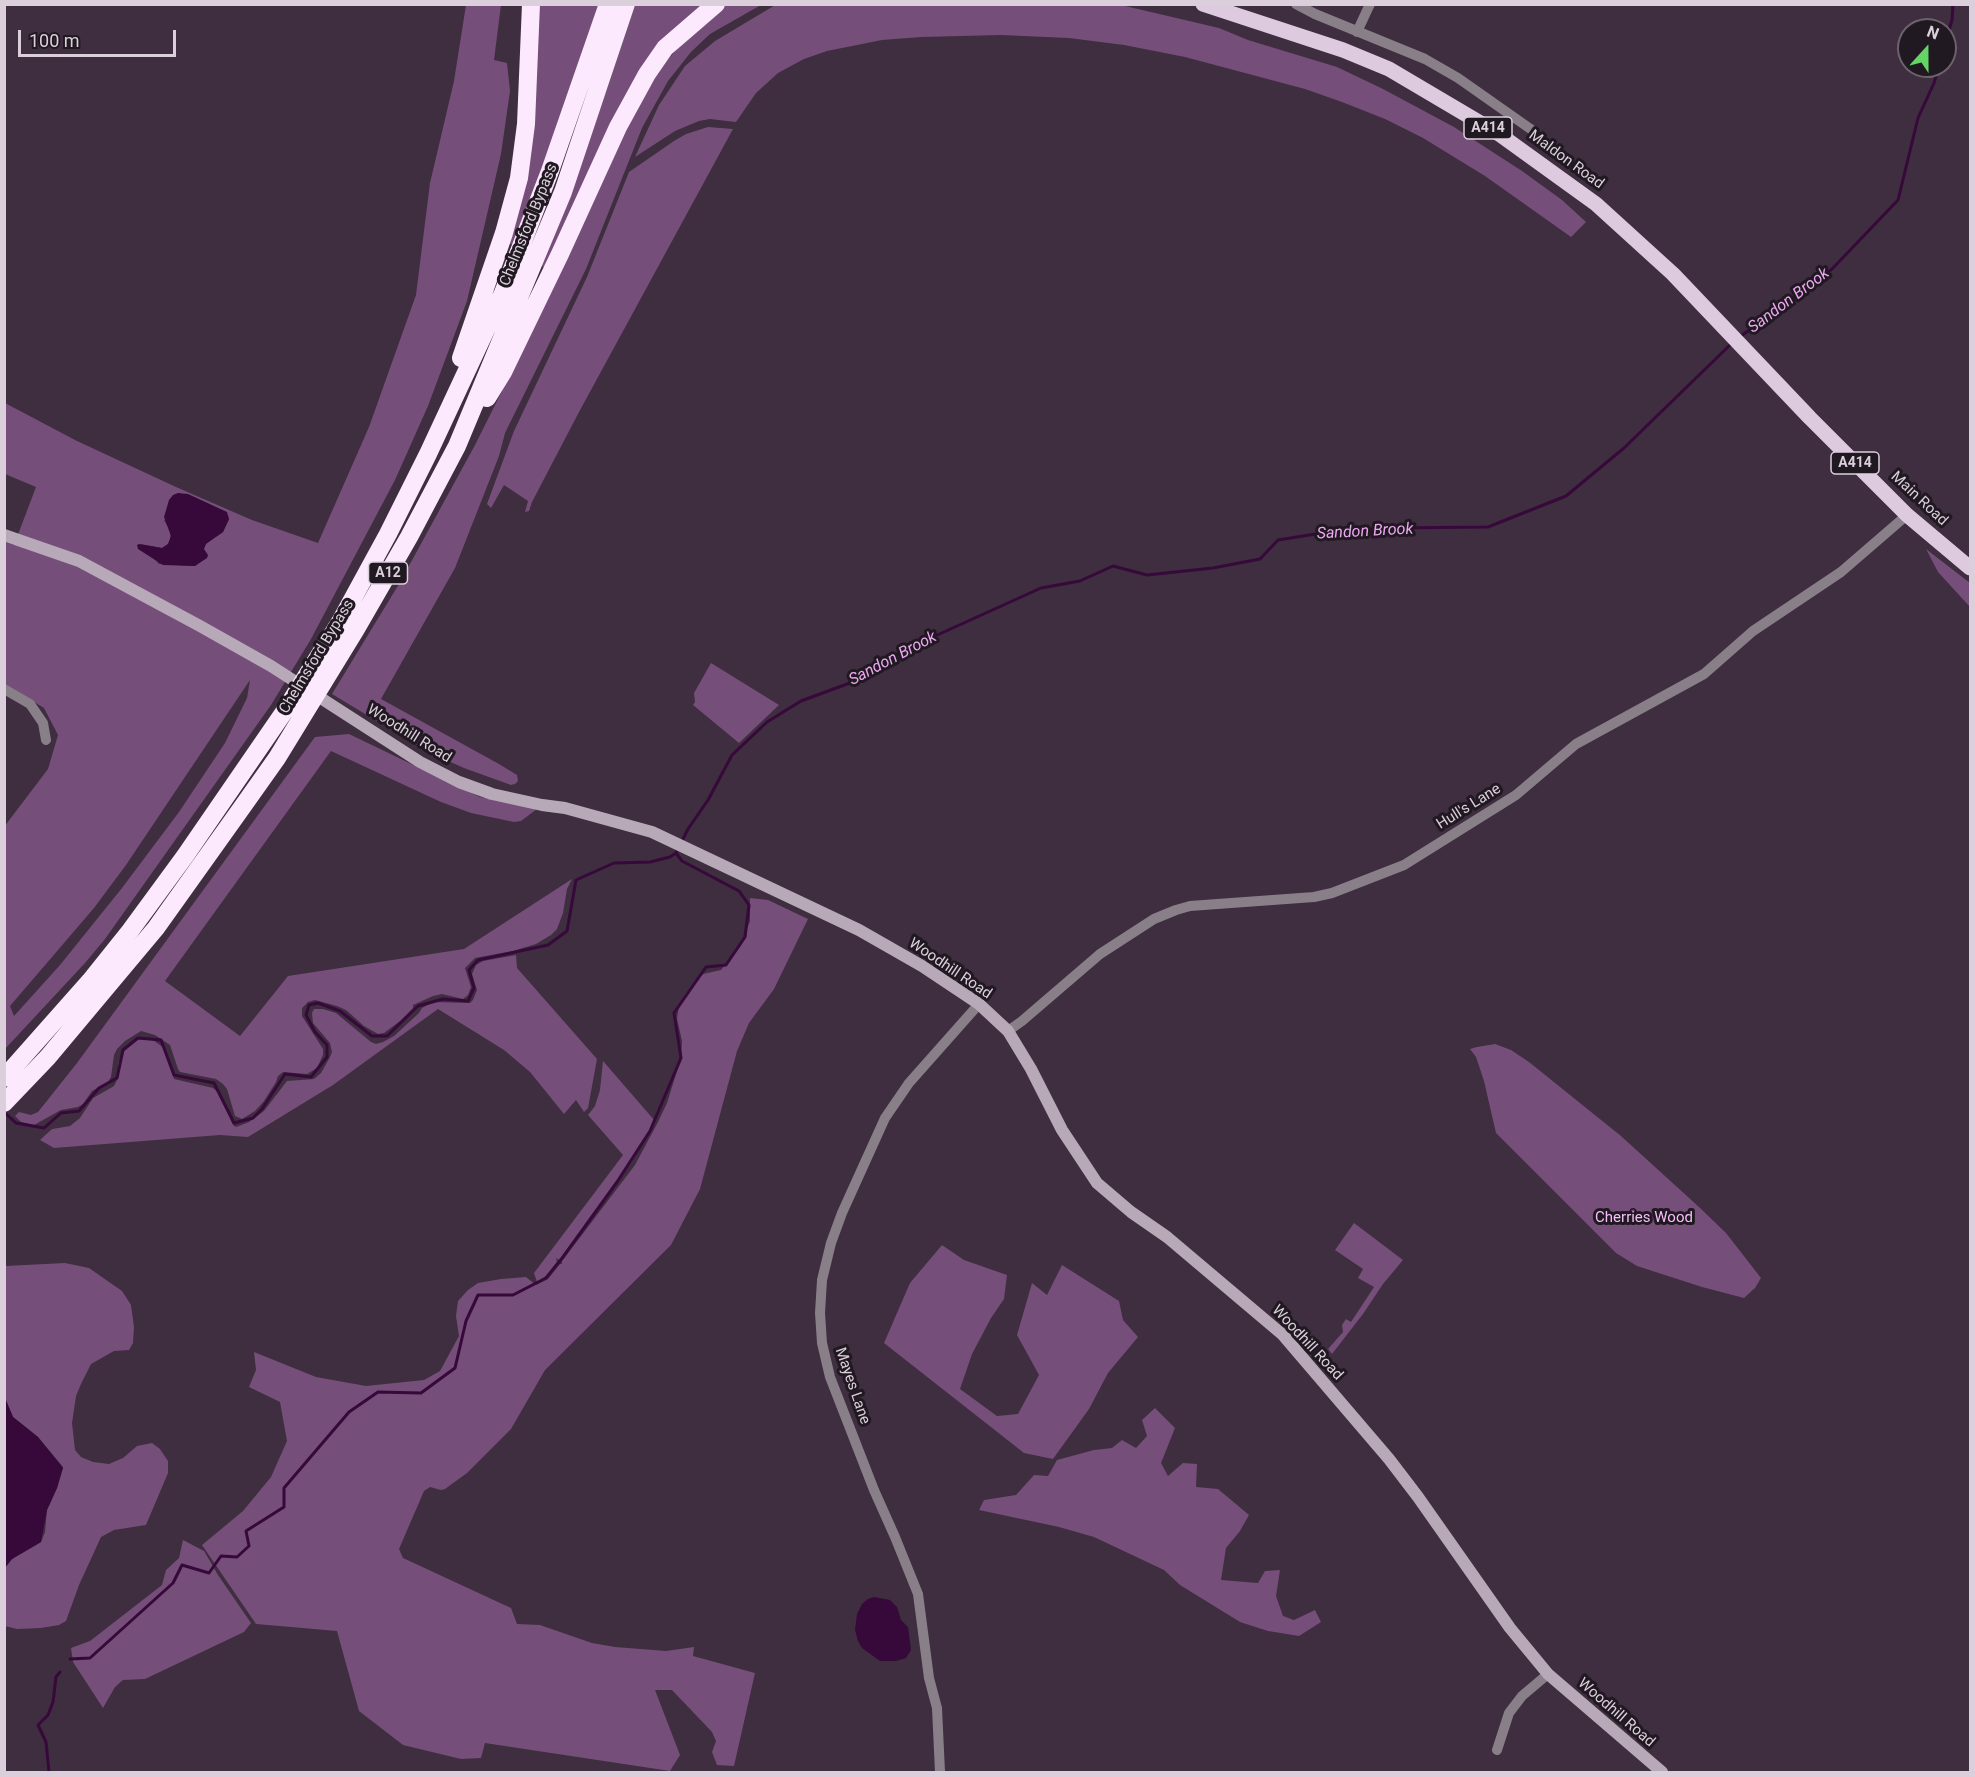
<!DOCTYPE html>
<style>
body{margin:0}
#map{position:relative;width:1975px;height:1777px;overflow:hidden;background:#3f2d40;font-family:Roboto,sans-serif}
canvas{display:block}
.frame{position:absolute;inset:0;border:6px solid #dbcfdb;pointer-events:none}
.north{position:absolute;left:1897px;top:18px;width:60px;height:60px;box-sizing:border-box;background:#211921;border:2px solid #6b626b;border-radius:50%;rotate:21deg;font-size:16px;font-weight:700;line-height:24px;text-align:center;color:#dbcfdb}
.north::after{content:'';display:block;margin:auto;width:21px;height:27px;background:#64d467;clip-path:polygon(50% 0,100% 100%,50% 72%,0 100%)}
.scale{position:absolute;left:18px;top:30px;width:158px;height:27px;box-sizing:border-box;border:3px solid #dbcfdb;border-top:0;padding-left:8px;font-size:18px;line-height:21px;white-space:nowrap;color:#dbcfdb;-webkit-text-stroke:4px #211921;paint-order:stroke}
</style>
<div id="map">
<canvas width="1975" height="1777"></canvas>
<div class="frame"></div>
<div class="north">N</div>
<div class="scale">100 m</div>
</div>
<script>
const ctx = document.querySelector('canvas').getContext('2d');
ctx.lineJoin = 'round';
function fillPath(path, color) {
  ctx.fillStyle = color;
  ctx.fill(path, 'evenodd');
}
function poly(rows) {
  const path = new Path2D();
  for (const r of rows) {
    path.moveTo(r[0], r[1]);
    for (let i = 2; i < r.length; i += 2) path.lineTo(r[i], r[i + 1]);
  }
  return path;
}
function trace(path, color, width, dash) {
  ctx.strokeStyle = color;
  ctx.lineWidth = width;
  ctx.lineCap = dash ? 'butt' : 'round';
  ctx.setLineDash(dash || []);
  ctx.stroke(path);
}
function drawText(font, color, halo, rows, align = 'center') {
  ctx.font = font + ' Roboto,sans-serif';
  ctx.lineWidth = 6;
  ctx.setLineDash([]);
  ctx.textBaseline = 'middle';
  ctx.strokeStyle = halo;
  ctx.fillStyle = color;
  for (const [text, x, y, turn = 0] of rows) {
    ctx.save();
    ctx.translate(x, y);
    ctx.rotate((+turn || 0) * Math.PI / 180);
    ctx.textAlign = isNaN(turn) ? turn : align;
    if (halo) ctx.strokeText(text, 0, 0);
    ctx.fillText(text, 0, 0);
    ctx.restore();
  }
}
fillPath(poly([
 [777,4,1121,5,1219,28,1248,40,1337,67,1383,89,1454,127,1522,171,1562,200,1586,222,1571,237,1485,176,1423,138,1385,119,1342,102,1305,89,1185,57,1124,45,1069,38,1001,35,921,37,882,40,827,51,804,59,778,73,756,93,736,122,710,119,699,121,675,131,635,157,659,105,685,66,715,41],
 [466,5,501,5,494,60,507,63,510,91,501,154,467,301,428,406,395,480,311,639,271,705,105,939,85,963,5,1049,4,827,48,769,58,735,44,708,11,688,5,686,5,542,14,545,36,487,5,474,5,403,77,441,176,487,252,520,318,543,369,427,416,295,430,183,454,81],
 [229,519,223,532,206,543,195,566,159,564,140,544,162,548,168,544,170,540,171,532,164,520],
 [250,680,247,698,225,743,179,812,122,888,60,965,14,1016,10,1006,94,908,126,865],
 [538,5,599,5,555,136,513,245,507,243],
 [635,5,702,5,668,37,545,268,540,265,607,89],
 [725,5,761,5,710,34,691,52,668,81,642,128,586,269,505,433,499,456,455,568,381,699,499,764,517,775,518,781,515,784,511,785,464,768,428,752,332,694,399,584,475,445,540,315,605,169,647,88,669,58,692,33],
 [708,127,733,129,579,412,532,502,529,511,525,512,528,501,504,485,491,508,487,504,514,431,587,277,629,172,674,141,686,134],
 [1926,549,1970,583,1970,607,1938,572],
 [711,663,779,705,739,743,693,705,695,702,694,693],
 [349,734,480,797,537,809,521,821,514,822,471,813,441,802,331,751,165,981,240,1036,288,976,464,949,572,879,567,889,563,913,557,929,551,935,536,944,513,951,475,958,465,968,471,987,468,995,463,999,442,994,433,996,413,1005,413,1008,400,1021,384,1033,378,1034,364,1026,346,1010,337,1006,315,1000,308,1002,302,1008,302,1016,323,1049,323,1055,317,1068,307,1074,283,1072,278,1076,276,1082,264,1101,255,1111,242,1119,235,1116,227,1089,223,1084,216,1079,180,1072,178,1069,170,1045,155,1035,141,1031,125,1041,117,1049,114,1055,111,1077,108,1082,92,1091,83,1104,78,1107,61,1110,34,1125,21,1122,15,1116,19,1112,31,1115,38,1112,42,1107,77,1063,315,737],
 [750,898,768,900,808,919,774,989,749,1023,737,1051,700,1189,671,1245,545,1370,511,1429,467,1473,445,1489,441,1490,430,1487,424,1491,399,1549,403,1558,511,1608,517,1624,540,1625,592,1643,615,1647,666,1651,694,1647,693,1656,755,1673,734,1766,717,1765,712,1752,716,1741,712,1732,672,1690,655,1690,680,1755,670,1771,485,1743,481,1758,461,1759,403,1745,359,1711,337,1631,256,1624,202,1545,243,1511,271,1477,287,1441,280,1402,249,1387,256,1370,254,1352,316,1377,366,1386,424,1380,440,1371,459,1336,456,1316,458,1301,468,1290,478,1283,501,1279,526,1277,536,1285,548,1279,560,1264,562,1264,562,1261,635,1165,658,1122,667,1103,681,1058,682,1041,677,1019,679,1005,690,989,703,974,721,970,740,947,750,921],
 [516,955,517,968,597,1059,588,1108,584,1112,576,1100,564,1114,530,1072,504,1050,438,1009,333,1085,248,1137,220,1135,54,1148,40,1140,52,1129,70,1126,80,1118,93,1098,114,1086,118,1078,118,1064,122,1053,136,1040,145,1038,153,1040,164,1048,174,1079,213,1088,221,1095,233,1125,236,1127,249,1122,264,1111,287,1081,314,1079,321,1073,330,1057,332,1052,330,1043,313,1023,312,1013,314,1009,323,1009,336,1013,371,1042,376,1044,383,1042,394,1036,419,1013,422,1008,433,1002,470,1003,473,1000,477,990,472,974,476,965,483,961],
 [1495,1044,1511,1050,1529,1062,1621,1136,1699,1207,1726,1233,1761,1278,1755,1288,1744,1298,1702,1287,1637,1266,1616,1253,1496,1133,1484,1081,1476,1057,1470,1049,1477,1047],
 [603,1061,655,1121,631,1163,559,1260,556,1258,557,1262,546,1276,537,1282,534,1273,623,1155,588,1115,595,1106,600,1090],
 [1354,1223,1403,1260,1383,1284,1363,1314,1332,1354,1328,1349,1343,1332,1342,1325,1346,1319,1351,1322,1374,1287,1358,1278,1363,1269,1335,1250],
 [942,1245,964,1260,1007,1275,1004,1299,991,1318,972,1354,960,1389,997,1416,1018,1414,1039,1375,1017,1335,1032,1283,1047,1295,1062,1265,1119,1301,1123,1320,1138,1337,1108,1373,1089,1409,1053,1459,1024,1453,884,1343,910,1283],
 [65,1263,89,1268,122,1291,131,1305,134,1327,133,1343,129,1350,114,1351,91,1364,81,1384,76,1396,72,1423,75,1450,81,1457,93,1462,109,1464,123,1458,137,1446,152,1443,160,1449,168,1461,168,1473,146,1525,114,1530,101,1537,79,1585,66,1621,59,1625,41,1628,17,1629,5,1626,4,1568,12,1559,41,1542,45,1532,47,1510,57,1488,63,1467,38,1437,13,1417,5,1398,5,1266],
 [1155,1408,1175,1428,1161,1463,1168,1476,1183,1463,1197,1464,1196,1487,1218,1489,1249,1515,1240,1531,1226,1548,1221,1580,1258,1583,1265,1571,1280,1570,1276,1596,1283,1616,1294,1620,1315,1610,1321,1622,1299,1636,1268,1631,1240,1622,1180,1585,1164,1570,1094,1537,1059,1527,979,1510,984,1500,1016,1495,1034,1475,1048,1476,1057,1460,1094,1450,1112,1448,1122,1440,1136,1448,1147,1436,1142,1420],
 [183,1540,204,1551,218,1575,251,1623,244,1632,145,1679,123,1680,115,1687,103,1708,73,1662,71,1648,90,1641,162,1585,166,1570,179,1558]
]), '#764e7a');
fillPath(poly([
 [178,493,188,494,227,512,229,519,223,532,206,544,204,549,208,555,207,558,195,566,163,565,138,549,137,545,139,544,162,548,168,544,171,536,164,517,169,500,173,495],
 [5,1398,13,1417,38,1437,63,1468,57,1488,47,1510,41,1542,12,1559,5,1568],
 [874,1597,890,1600,897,1607,901,1620,908,1627,911,1650,906,1658,896,1661,880,1661,862,1648,858,1641,855,1630,857,1614,862,1604,868,1599]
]), '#36093a');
trace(poly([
 [1945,44,1952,20,1953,4],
 [1741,336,1832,269,1898,200,1918,118,1934,83,1939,66],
 [681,843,688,829,708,800,732,755,767,722,801,701,858,680,902,651,1041,588,1080,581,1113,566,1147,575,1213,568,1260,559,1278,540,1328,532,1386,528,1488,527,1566,496,1624,448,1731,344],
 [4,1112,16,1123,44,1128,61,1113,79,1111,99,1088,117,1078,123,1050,138,1038,161,1040,174,1075,214,1083,234,1123,253,1118,262,1109,285,1074,311,1077,327,1057,327,1045,315,1032,306,1015,309,1005,318,1003,340,1011,372,1036,387,1036,418,1006,443,999,468,1001,474,988,469,970,478,960,548,945,567,931,576,880,614,863,650,862,670,857,676,853,678,849],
 [70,1659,90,1658,173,1583,182,1565,209,1573,221,1556,237,1557,249,1546,246,1531,284,1507,284,1488,349,1412,378,1392,421,1393,455,1368,466,1321,478,1295,513,1295,546,1278,563,1257,617,1182,650,1131,681,1058,674,1013,706,967,726,965,745,937,749,905,739,891,682,861,676,853],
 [49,1772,46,1742,38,1725,48,1715,53,1702,56,1677,60,1672]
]), '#36093a', 3);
trace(poly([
 [1296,4,1315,14,1425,59,1458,78,1532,130],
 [1357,32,1370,4],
 [4,689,30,704,43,723,46,740],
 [1008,1031,1022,1021,1100,954,1154,919,1176,910,1190,906,1314,897,1332,893,1404,865,1516,795,1576,744,1704,674,1753,631,1841,572,1907,515],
 [1497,1750,1509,1713,1522,1696,1548,1674],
 [940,1772,937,1708,929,1678,918,1594,895,1537,874,1490,830,1377,822,1343,820,1313,822,1280,831,1243,842,1213,885,1118,909,1083,979,1004]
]), '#897f89', 10);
trace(poly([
 [4,535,79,561,200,626,271,666,420,762,459,782,492,794,542,805,565,808,652,832,859,930,922,966,979,1004,1008,1031,1031,1069,1062,1130,1097,1183,1131,1212,1167,1237,1283,1335,1389,1459,1418,1497,1510,1628,1548,1674,1662,1772]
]), '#b8a9b9', 12);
trace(poly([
 [1203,4,1343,50,1389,69,1499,134,1596,204,1673,274,1810,418,1907,515,1970,568]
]), '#ddcade', 15);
trace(poly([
 [461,358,504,233,519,178,526,124,531,4],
 [487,398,503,372,560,254,618,127,647,74,665,48,716,4],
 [4,1078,90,981,130,931,185,856,284,712,340,622,388,534,428,454,503,293,550,171,608,4],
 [4,1103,48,1057,156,928,243,806,277,758,356,629,409,537,457,446,563,192,626,4]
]), '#fce9fd', 18);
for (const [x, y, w] of [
 [1488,128,48],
 [1855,463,48],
 [388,573,39]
]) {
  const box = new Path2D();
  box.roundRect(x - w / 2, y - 11, w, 22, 4.5);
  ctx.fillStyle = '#211921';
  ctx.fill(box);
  trace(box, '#dbcfdb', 1.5);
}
drawText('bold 14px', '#dbcfdb', null, [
 ["A414",1488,128],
 ["A414",1855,463],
 ["A12",388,573]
]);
drawText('15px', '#dbcfdb', '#211921', [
 ["Maldon Road",1566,160,36],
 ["Chelmsford Bypass",529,225,-68],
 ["Main Road",1919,499,43],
 ["Chelmsford Bypass",317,657,-59],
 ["Woodhill Road",409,734,32],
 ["Hull's Lane",1469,807,-32],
 ["Woodhill Road",950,969,34],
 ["Woodhill Road",1307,1343,47],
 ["Mayes Lane",852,1386,71],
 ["Woodhill Road",1616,1713,41]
]);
drawText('15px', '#f7befb', '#211921', [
 ["Cherries Wood",1644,1218]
]);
drawText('italic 16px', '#eda7f2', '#211921', [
 ["Sandon Brook",1789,301,-37],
 ["Sandon Brook",1365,532,-3],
 ["Sandon Brook",893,659,-28]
]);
</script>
